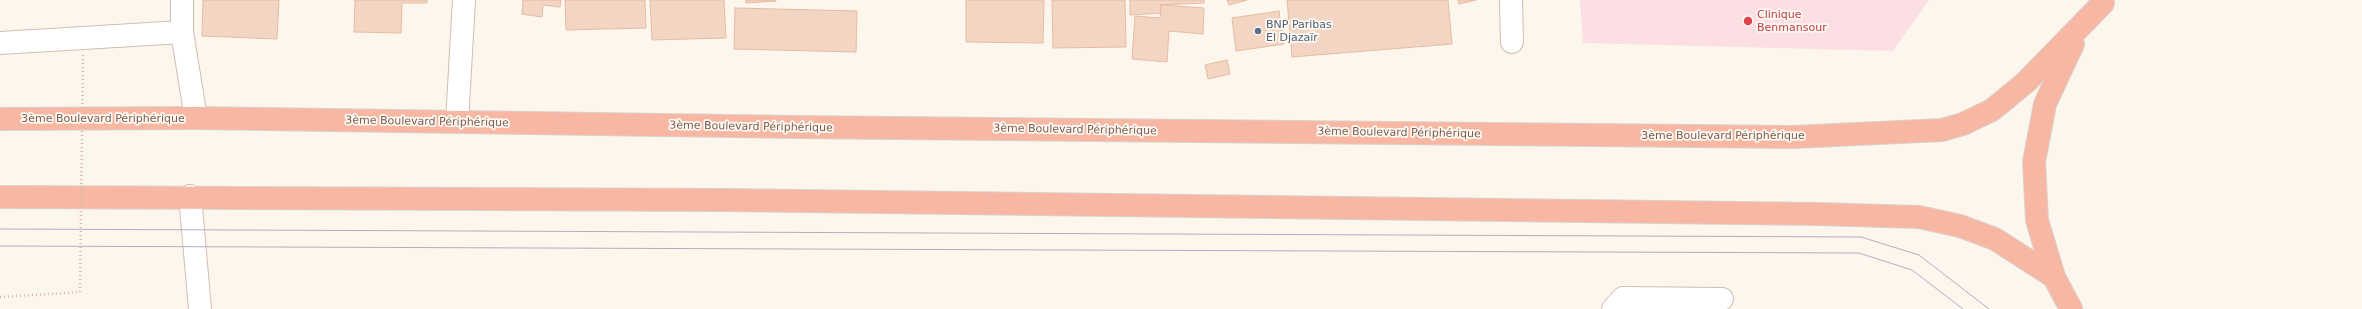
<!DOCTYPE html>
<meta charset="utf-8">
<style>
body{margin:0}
canvas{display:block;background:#fdf6ec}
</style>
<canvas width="2362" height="309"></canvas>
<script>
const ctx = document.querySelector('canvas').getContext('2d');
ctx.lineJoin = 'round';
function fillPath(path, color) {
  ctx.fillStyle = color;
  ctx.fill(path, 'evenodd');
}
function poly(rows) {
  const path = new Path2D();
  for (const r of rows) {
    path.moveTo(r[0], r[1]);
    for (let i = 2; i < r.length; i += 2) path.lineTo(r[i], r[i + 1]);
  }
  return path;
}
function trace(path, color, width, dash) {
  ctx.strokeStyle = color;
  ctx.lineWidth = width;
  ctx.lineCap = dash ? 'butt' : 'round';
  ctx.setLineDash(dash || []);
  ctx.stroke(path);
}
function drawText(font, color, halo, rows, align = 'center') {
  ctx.font = font + ' "DejaVu Sans",sans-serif';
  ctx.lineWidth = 3.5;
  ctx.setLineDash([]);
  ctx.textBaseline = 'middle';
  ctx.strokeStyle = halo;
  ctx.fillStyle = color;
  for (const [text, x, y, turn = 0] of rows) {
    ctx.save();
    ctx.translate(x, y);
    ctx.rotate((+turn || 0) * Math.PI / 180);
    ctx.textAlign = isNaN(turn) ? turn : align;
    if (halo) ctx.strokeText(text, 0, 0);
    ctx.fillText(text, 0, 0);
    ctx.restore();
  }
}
fillPath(poly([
 [1580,0,1929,0,1893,51,1583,43]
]), '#fbdfe3');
const building = poly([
 [203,0,279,0,277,39,202,36,203,0],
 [355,0,427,0,427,3,402,3,401,33,354,32,355,0],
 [523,0,561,0,560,7,543,5,542,17,522,14,523,0],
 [565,0,645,0,646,28,566,30,565,0],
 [650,0,724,0,726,38,652,40,650,0],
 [746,0,776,0,776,1,746,3,746,0],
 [966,0,1044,0,1043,43,966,42,966,0],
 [1052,0,1125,0,1126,47,1053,48,1052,0],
 [1130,0,1204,0,1204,3,1160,5,1161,13,1130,15,1130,0],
 [1227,0,1247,0,1229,5,1227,0],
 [1287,0,1448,0,1452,44,1292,57,1287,0],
 [1458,0,1476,0,1459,4,1458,0],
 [1161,5,1204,8,1203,34,1169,31,1167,62,1132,59,1135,16,1160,18,1161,5],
 [735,8,857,11,856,52,734,49,735,8],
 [1279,11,1284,44,1236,51,1232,18,1279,11],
 [1227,60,1230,74,1208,79,1205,65,1227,60]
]);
fillPath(building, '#f3d5c3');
trace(building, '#e6bba3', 1);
const minor = poly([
 [182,0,182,32,196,118],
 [1511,0,1512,42],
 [0,43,182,32],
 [457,122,464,0],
 [190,196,200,309],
 [1613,309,1623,298,1722,299]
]);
const highway = poly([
 [0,119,196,118,796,127,1793,137,1942,130,1963,124,1992,110,2025,83,2103,3],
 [0,197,723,200,1817,214,1919,217,1960,226,1995,239,2054,277],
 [2071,309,2054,277,2037,220,2034,162,2045,104,2073,44]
]);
trace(minor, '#d1beb0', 24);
trace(highway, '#dad1cd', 24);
trace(poly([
 [0,297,80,292]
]), '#d9b8a5', 2.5, [1, 3]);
trace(minor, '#fff', 22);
trace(highway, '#f7b7a3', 22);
trace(poly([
 [0,229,1861,237,1919,255,1989,309],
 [0,246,1859,253,1912,270,1963,309]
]), '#b9a8c9', 1);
trace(poly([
 [80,292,83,53]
]), '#d9b8a5', 2.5, [1, 3]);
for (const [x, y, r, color] of [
 [1748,21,5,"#e0444e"],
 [1258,31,4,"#5c6f8a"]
]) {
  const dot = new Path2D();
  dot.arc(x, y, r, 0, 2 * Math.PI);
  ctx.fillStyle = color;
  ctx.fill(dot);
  trace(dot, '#fffaf3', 1.5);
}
drawText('11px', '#be3a42', '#fffaf3', [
 ["Clinique",1757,15],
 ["Benmansour",1757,28]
], 'left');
drawText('11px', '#4e5e75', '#fffaf3', [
 ["BNP Paribas",1266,25],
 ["El Djazaïr",1266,38]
], 'left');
drawText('11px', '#7a5c4d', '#fffaf3', [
 ["3ème Boulevard Périphérique",103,119],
 ["3ème Boulevard Périphérique",427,122,1],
 ["3ème Boulevard Périphérique",751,127,1],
 ["3ème Boulevard Périphérique",1075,130,1],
 ["3ème Boulevard Périphérique",1399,133,1],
 ["3ème Boulevard Périphérique",1723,136]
]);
</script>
